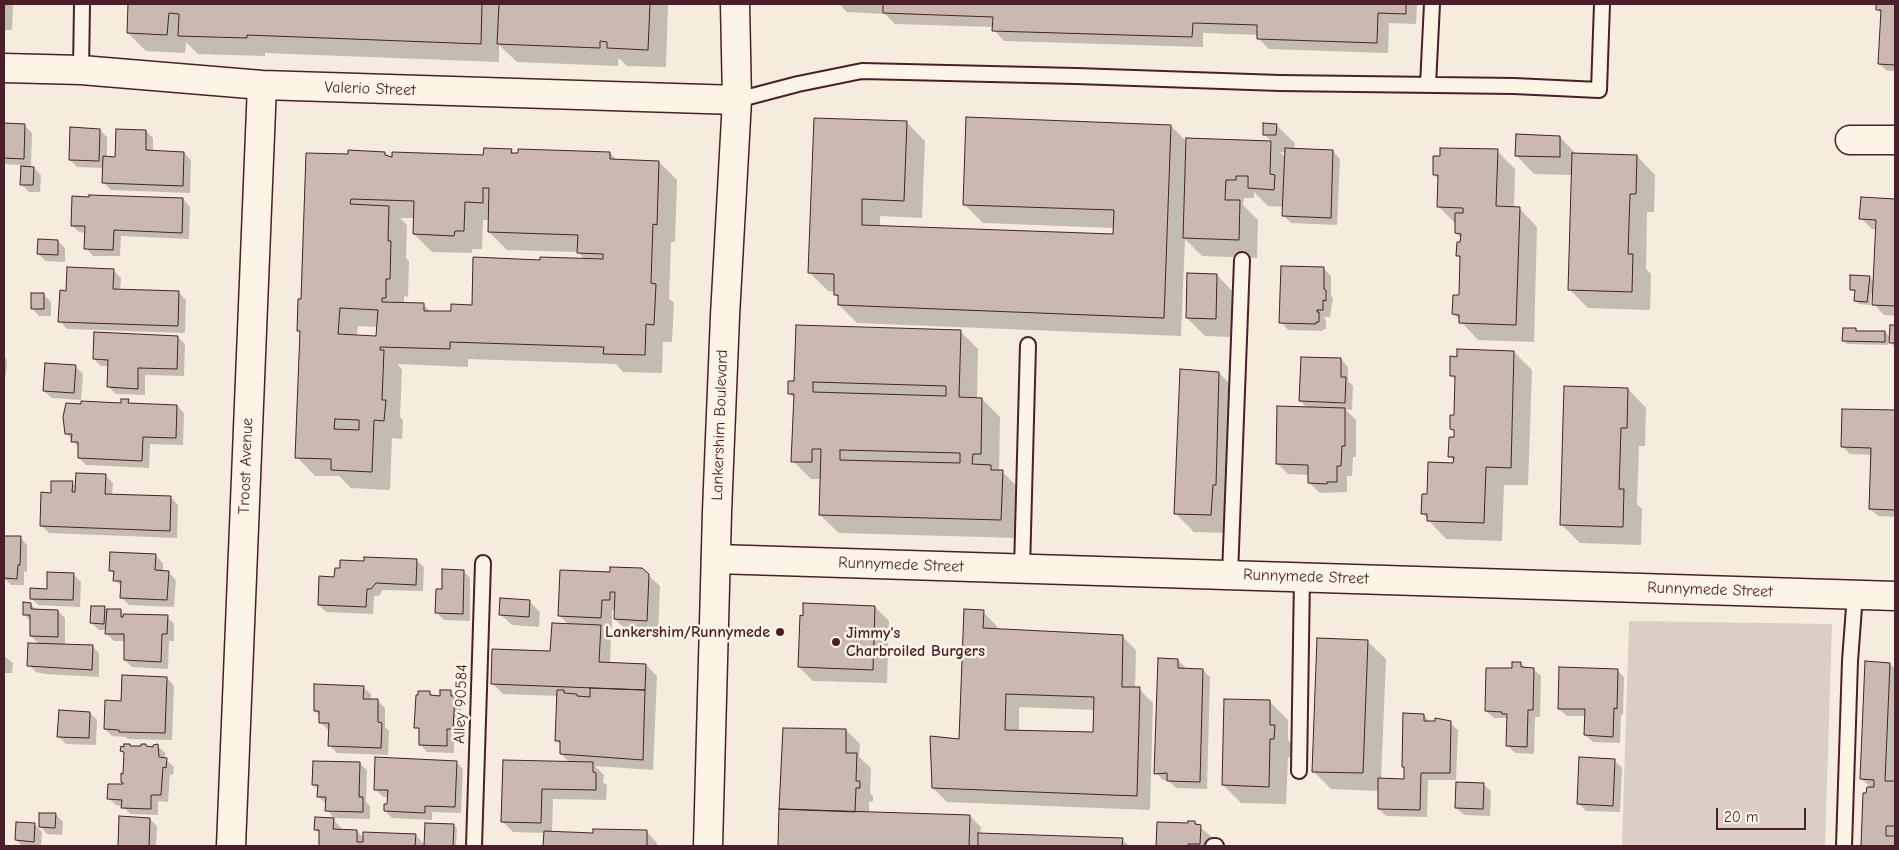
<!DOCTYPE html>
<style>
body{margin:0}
#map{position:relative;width:1899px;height:850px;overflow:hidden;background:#f5ecde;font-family:"Comic Neue",sans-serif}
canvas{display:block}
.frame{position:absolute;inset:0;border:5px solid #4a1f2b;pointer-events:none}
.scale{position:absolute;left:1716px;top:808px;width:90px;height:22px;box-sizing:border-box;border:2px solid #4a1f2b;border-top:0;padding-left:6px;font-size:15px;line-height:18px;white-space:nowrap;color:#4a1f2b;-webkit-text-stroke:4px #fcf5e5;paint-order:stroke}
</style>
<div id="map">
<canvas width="1899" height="850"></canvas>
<div class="frame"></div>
<div class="scale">20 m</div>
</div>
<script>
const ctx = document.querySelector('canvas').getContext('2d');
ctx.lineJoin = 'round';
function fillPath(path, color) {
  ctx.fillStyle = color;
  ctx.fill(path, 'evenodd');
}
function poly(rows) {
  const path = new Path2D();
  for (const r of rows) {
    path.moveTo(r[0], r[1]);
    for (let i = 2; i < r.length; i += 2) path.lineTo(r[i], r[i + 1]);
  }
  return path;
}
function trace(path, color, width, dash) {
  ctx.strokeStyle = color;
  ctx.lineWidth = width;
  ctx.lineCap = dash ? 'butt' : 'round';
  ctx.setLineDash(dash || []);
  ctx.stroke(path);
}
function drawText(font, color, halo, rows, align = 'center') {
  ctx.font = font + ' "Comic Neue",sans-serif';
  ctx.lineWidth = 5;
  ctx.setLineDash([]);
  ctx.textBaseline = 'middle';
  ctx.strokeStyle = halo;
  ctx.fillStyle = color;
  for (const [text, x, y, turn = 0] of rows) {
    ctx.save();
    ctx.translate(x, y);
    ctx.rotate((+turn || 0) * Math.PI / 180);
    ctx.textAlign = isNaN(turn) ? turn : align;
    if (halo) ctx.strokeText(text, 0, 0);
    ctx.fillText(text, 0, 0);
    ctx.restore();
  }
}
fillPath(poly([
 [1629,621,1832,624,1825,846,1622,846]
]), '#dbcec4');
fillPath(poly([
 [4,4,13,4,12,30,4,30],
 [129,4,668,4,666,67,627,66,620,59,618,59,618,66,517,62,499,45,499,62,265,53,265,56,198,54,186,42,185,53,146,51,128,33],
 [839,4,1417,4,1416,24,1389,23,1388,53,1269,49,1258,38,1258,35,1203,33,1203,47,1004,41,994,30,994,27,895,24,885,14,847,12],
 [1877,4,1895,4,1895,71,1887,71,1879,64,1882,14,1877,9],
 [906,122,925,141,922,218,880,216,880,227,1114,236,1114,228,983,223,964,204,1171,126,1188,143,1188,140,1273,143,1264,134,1276,125,1295,143,1294,150,1333,151,1340,159,1337,225,1291,223,1284,216,1284,207,1268,206,1254,192,1254,198,1244,198,1243,205,1258,220,1257,258,1202,256,1185,239,1181,336,857,323,839,305,839,298,835,294,835,292,828,291,810,273],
 [1280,152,1286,153,1286,158],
 [4,125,25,126,32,133,31,168,34,168,41,175,40,192,29,192,21,184,22,165,4,164],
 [100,130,107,137,107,158,116,158,146,131,153,138,153,151,184,153,191,160,190,193,111,190,103,182,104,168,77,167,70,160],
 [1560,137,1577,155,1637,156,1655,175,1654,212,1647,212,1646,269,1651,274,1650,310,1588,308,1570,290,1573,175,1534,174,1516,155],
 [511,150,515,154,610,153,617,160,659,162,677,180,675,242,671,242,669,299,674,303,672,342,663,342,662,373,623,372,616,364,468,359,468,367,398,364,402,370,400,417,403,420,402,439,392,438,390,490,351,488,339,476,315,476,297,457,301,333,298,330,302,301,349,156,385,153,390,158,485,157],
 [400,218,414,218,414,234,432,252,472,253,472,249,482,249,483,220,490,220,489,232,507,250,578,252,585,260,541,261,473,306,452,313,431,312,423,304,404,304,404,296,408,297,409,261,406,258,407,225],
 [358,326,378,327,377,338,357,336],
 [1497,151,1515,169,1514,208,1519,208,1537,227,1534,342,1478,340,1454,314,1460,296,1461,259,1458,256,1462,239,1456,233,1456,224,1438,206,1439,179,1434,175],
 [1862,198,1895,200,1895,316,1884,315,1874,304,1874,294,1871,294,1870,305,1859,304,1855,301,1856,293,1851,289,1869,277,1875,282,1877,229,1872,229,1861,218],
 [183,199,190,207,189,239,121,236,120,256,93,256,86,248,86,233,79,232,72,225],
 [58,241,65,248,65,262,46,261,38,254],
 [1324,269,1331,276,1331,296,1333,298,1330,317,1324,317,1326,321,1326,329,1323,329,1323,331,1288,330,1281,322],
 [113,270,121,278,120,291,179,293,186,300,185,333,67,329,60,321,67,292],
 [1217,275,1235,294,1233,337,1205,336,1187,318],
 [44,295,51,302,51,316,39,316,32,308],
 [1891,326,1895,326,1895,347,1888,340,1888,345,1847,344,1844,341,1855,329,1858,332,1885,332,1891,338],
 [960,331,978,349,977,399,982,399,1000,417,999,472,1002,472,1021,490,1019,538,839,533,820,515,821,479,811,479,793,461,795,399,789,393,795,382],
 [178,337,185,344,184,376,145,375,145,395,116,394,109,387,109,366,101,366,94,359],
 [1514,352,1532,370,1528,485,1504,485,1502,541,1446,539,1422,513,1429,496,1455,464,1455,462,1449,456,1455,433,1451,429,1455,416,1456,380,1451,375],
 [4,357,7,360,6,375,4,375],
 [1341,359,1348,367,1348,381,1353,386,1352,410,1345,409,1356,420,1356,457,1353,457,1352,476,1347,476,1347,492,1320,493,1309,483,1309,475,1288,474,1277,463,1308,408,1300,401],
 [75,366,83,374,81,400,52,398,44,391],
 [1219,373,1237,391,1229,533,1194,532,1175,513],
 [1628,389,1646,408,1645,446,1639,446,1637,504,1642,509,1641,545,1580,543,1561,524],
 [128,401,132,404,177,406,184,413,183,445,150,444,149,468,86,465,79,458,79,448,67,434],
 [1844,410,1895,412,1895,517,1878,516,1870,509,1872,455,1850,454,1842,446],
 [105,475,113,483,112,495,171,497,178,505,177,538,49,533,41,525,72,483,77,487],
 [4,537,20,537,27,545,27,572,24,571,24,585,11,585,4,578,4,604],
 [156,556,163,563,163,572,168,572,176,580,174,607,129,605,121,597,122,587,115,580,115,575,111,570],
 [416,560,424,567,423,591,383,590,379,596,374,596,373,614,326,612,319,605,336,578],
 [463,571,470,578,470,621,444,620,437,613,443,591],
 [561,571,648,575,660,586,658,631,626,630,615,619,615,610,612,610,612,628,602,627,611,637,610,664,646,665,657,676,653,770,595,766,604,775,603,782,607,785,606,800,553,799,552,833,595,834,647,832,657,843,657,846,545,846,545,833,513,832,502,821,570,763,561,754,561,745,556,740,558,696,503,694,492,683,551,652,569,625,559,615],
 [73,574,81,582,80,607,38,605,31,598],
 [529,601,540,612,539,627,512,625,501,615],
 [30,604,37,610,58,611,65,618,65,645,92,646,99,653,99,677,45,674,36,672,29,665,39,644,31,636,31,622,24,614],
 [105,607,107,610,120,610,126,616,167,617,174,624,174,641,169,641,168,669,132,667,125,660,125,641,114,641,106,633,107,630,99,630,91,623],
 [875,607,889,621,887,683,813,681,799,667],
 [983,612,997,626,997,630,1122,636,1136,650,1135,689,1139,689,1153,703,1150,810,947,802,933,788,960,740],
 [1019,707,1095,710,1094,734,1019,731],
 [1367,641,1386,659,1381,780,1405,781,1405,769,1403,767,1424,715,1431,723,1450,723,1458,730,1456,780,1428,780,1427,817,1386,816,1379,809,1379,791,1331,789,1313,771],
 [4,656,13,663,12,673,4,673],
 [1177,660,1185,667,1185,670,1203,670,1210,677,1207,789,1176,788,1168,780,1163,780,1156,773],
 [1521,663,1526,669,1533,669,1541,676,1540,717,1535,717,1534,754,1515,753,1508,746,1508,718,1494,718,1486,711,1514,670],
 [1890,664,1895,669,1895,846,1862,846,1864,795,1871,788,1862,779],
 [1617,670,1624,677,1623,715,1621,715,1620,743,1593,742,1585,735,1586,716,1567,716,1559,709],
 [167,678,174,686,172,740,128,739,126,737,112,736,105,729,123,702],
 [363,687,371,694,371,700,378,701,385,708,385,727,389,731,388,755,337,753,329,745,330,730,328,730,320,722,320,716,315,711],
 [430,692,434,697,441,697,451,692,461,705,460,736,454,736,454,753,427,752,420,744,421,732,416,727],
 [1270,702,1288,720,1288,740,1292,745,1292,757,1288,757,1286,804,1241,803,1223,785],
 [90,713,97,720,96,745,66,744,59,737],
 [846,730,860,744,859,757,871,768,870,793,873,796,873,801,869,802,869,813,970,816,981,827,980,835,1122,839,1129,846,779,846,780,810],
 [130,745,132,747,154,748,158,746,165,753,165,759,174,767,173,775,170,774,168,802,158,801,158,815,130,814,123,806,116,805,108,798,125,785,122,782,125,775,125,755,122,751],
 [1614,760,1622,768,1620,812,1586,811,1579,804],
 [456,762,463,769,461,813,432,812,432,820,392,818,385,811,388,805,389,797,383,797,375,789],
 [359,763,367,770,366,802,370,806,370,819,334,818,327,810,326,804,318,796,319,790,313,785],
 [1483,784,1491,791,1490,816,1464,815,1456,808],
 [55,814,63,822,62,835,47,834,40,826],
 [120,817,150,819,157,826,156,846,119,846],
 [333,819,344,831,357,831,364,838,415,835,425,845,454,825,457,829,456,846,320,846,320,834,316,830],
 [1195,822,1219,844,1219,846,1158,846,1158,823,1189,825],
 [34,824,42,832,41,846,22,846,16,840]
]), '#0003');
const building = poly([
 [128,4,482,4,481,44,247,35,247,38,178,36,179,14,169,13,167,35,127,33,128,4],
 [499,4,650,4,648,50,607,48,607,42,600,41,600,48,497,44,499,4],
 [883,4,1406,4,1406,14,1378,13,1377,43,1257,39,1257,25,1193,23,1192,37,992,31,993,17,883,13,883,4],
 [1876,4,1895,4,1895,65,1878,64,1881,10,1876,10,1876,4],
 [966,117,1171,125,1164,318,838,305,838,295,834,295,834,274,808,273,814,118,907,121,904,201,862,199,862,225,1113,234,1114,210,963,205,966,117],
 [4,123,25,124,24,159,4,158,4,123],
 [1263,123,1277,124,1276,135,1263,135,1263,123],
 [70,127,100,129,99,161,69,160,70,127],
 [116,129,146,130,146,150,184,152,183,186,102,183,103,156,115,157,116,129],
 [1516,134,1560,136,1560,157,1515,156,1516,134],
 [1186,138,1271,141,1270,174,1275,175,1274,190,1248,188,1248,176,1236,176,1236,180,1226,180,1225,200,1240,200,1239,240,1183,238,1186,138],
 [484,148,512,149,511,153,518,153,518,149,610,152,610,159,659,161,657,225,653,224,651,283,656,284,654,325,646,324,645,355,603,354,604,347,450,342,450,349,380,347,380,350,384,350,382,400,386,400,384,421,374,420,372,472,331,470,331,459,295,458,300,331,297,331,298,299,301,299,306,153,348,154,348,150,385,152,385,155,392,157,392,152,483,155,484,148],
 [483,188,489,188,488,232,578,235,577,253,603,254,603,259,540,257,540,260,473,257,472,305,451,304,451,311,424,311,424,303,382,302,382,298,386,298,386,279,390,279,391,241,388,241,389,206,350,204,351,199,414,201,413,234,454,236,455,231,464,231,465,202,483,203,483,188],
 [340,308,378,310,376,336,338,334,340,308],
 [335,419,359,420,359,430,334,429,335,419],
 [1285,148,1333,150,1331,218,1282,216,1285,148],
 [1440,148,1498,149,1496,206,1520,207,1516,325,1459,323,1459,315,1452,314,1453,295,1459,295,1460,256,1456,256,1457,242,1460,242,1461,234,1455,233,1455,213,1463,213,1463,208,1437,207,1438,175,1433,175,1433,156,1440,156,1440,148],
 [1572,153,1637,155,1636,194,1630,194,1628,254,1633,254,1632,292,1568,290,1572,153],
 [21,166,34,167,33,185,20,185,21,166],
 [89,195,183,198,182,233,114,230,113,250,84,249,85,226,71,226,72,196,89,197,89,195],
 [1861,197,1895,199,1895,314,1895,306,1872,305,1876,220,1859,219,1861,197],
 [38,239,58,240,58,255,37,254,38,239],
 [1281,266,1324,267,1324,289,1326,290,1326,301,1323,300,1323,310,1317,310,1317,312,1319,312,1319,322,1316,322,1316,324,1279,323,1281,266],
 [67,267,114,269,113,289,179,291,178,326,58,322,60,290,66,291,67,267],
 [1187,273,1217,274,1216,319,1186,318,1187,273],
 [1850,275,1870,276,1867,302,1854,301,1855,290,1850,290,1850,275],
 [31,293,44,293,44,309,31,309,31,293],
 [796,325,961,330,959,397,982,398,981,454,973,454,972,464,991,465,991,470,1003,470,1001,520,819,515,821,449,812,449,812,462,791,462,794,394,788,394,788,381,794,381,796,325],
 [813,382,946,386,946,396,813,392,813,382],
 [840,450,960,453,960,463,840,460,840,450],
 [1890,325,1895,325,1895,343,1889,343,1890,325],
 [1843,328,1856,328,1856,331,1885,331,1885,342,1842,341,1843,328],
 [94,332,178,336,177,369,138,368,138,389,107,387,108,360,93,359,94,332],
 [1457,349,1514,351,1511,468,1486,467,1484,523,1427,521,1427,514,1421,514,1422,494,1427,494,1428,462,1453,463,1454,457,1448,457,1449,437,1454,437,1454,430,1450,429,1450,415,1454,415,1455,376,1450,376,1450,356,1457,357,1457,349],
 [1301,357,1341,358,1341,377,1346,377,1345,403,1299,401,1301,357],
 [45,363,76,365,74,393,43,391,45,363],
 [1180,369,1219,372,1216,485,1213,485,1211,515,1174,514,1180,369],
 [1564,386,1628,388,1627,428,1621,428,1619,489,1624,489,1623,527,1560,525,1564,386],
 [121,399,129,399,128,403,177,405,176,438,143,437,142,461,78,458,78,442,71,442,72,434,65,434,63,417,66,403,81,404,81,401,121,403,121,399],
 [1277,406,1345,408,1345,446,1342,446,1341,466,1337,466,1337,482,1327,482,1327,484,1308,483,1308,465,1276,464,1277,406],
 [1842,409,1895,410,1895,510,1869,509,1871,448,1841,447,1842,409],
 [76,473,106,474,105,494,171,496,170,531,40,526,41,492,51,493,51,481,73,481,72,492,75,492,76,473],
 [4,536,21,536,20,565,18,565,17,579,4,578,4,536],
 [110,552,156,554,155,570,169,571,167,600,120,598,121,581,113,581,114,571,109,571,110,552],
 [364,557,417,559,416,585,376,583,371,589,367,589,366,607,318,605,319,576,334,577,335,568,340,568,340,560,364,561,364,557],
 [610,567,642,568,649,574,647,621,614,619,615,592,610,592,610,600,602,600,601,618,558,616,560,570,610,572,610,567],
 [442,569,464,570,463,614,435,613,436,589,442,589,442,569],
 [47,572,74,573,73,600,30,599,30,588,47,589,47,572],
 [500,598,530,600,529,617,499,615,500,598],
 [23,602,31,603,31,609,58,610,58,637,30,636,30,615,23,615,23,602],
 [803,603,875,606,873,670,798,667,800,615,803,616,803,603],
 [91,606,105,606,104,624,90,623,91,606],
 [107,609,121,609,121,617,123,617,124,614,168,615,167,634,162,634,161,662,124,660,124,634,105,634,107,609],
 [964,609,984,610,983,628,1123,635,1122,687,1140,687,1137,796,932,788,930,736,959,739,964,609],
 [1006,694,1094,697,1093,732,1005,730,1006,694],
 [552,623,601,625,599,662,646,664,645,690,491,684,492,649,550,651,552,623],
 [1317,638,1368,640,1363,773,1312,772,1317,638],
 [28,643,93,645,92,670,27,666,28,643],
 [1158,658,1178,659,1178,668,1203,669,1200,782,1167,781,1167,773,1154,774,1158,658],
 [1865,661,1890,663,1885,781,1895,781,1895,826,1886,826,1886,836,1895,836,1895,846,1861,846,1863,793,1866,793,1867,787,1874,787,1874,780,1860,779,1865,661],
 [1512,662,1521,662,1521,667,1534,668,1533,710,1528,710,1527,747,1506,746,1507,714,1502,714,1502,712,1485,711,1486,668,1512,668,1512,662],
 [1559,667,1618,669,1617,709,1614,708,1613,737,1584,735,1585,709,1558,709,1559,667],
 [122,675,167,677,165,733,119,732,119,730,104,729,105,700,121,701,122,675],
 [314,684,364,686,363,699,378,699,378,722,382,723,381,748,328,746,329,723,319,723,319,711,314,711,314,684],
 [590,688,645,690,643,760,560,754,560,741,555,741,557,690,564,690,564,693,577,694,577,696,590,697,590,688],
 [440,690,451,690,451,696,455,696,453,729,447,729,447,746,419,745,419,728,414,728,416,695,418,695,418,691,430,691,430,695,440,696,440,690],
 [1224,699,1270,700,1270,725,1275,725,1274,739,1270,739,1269,787,1222,785,1224,699],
 [59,710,90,712,89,738,57,737,59,710],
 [1403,713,1424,714,1424,721,1435,721,1435,718,1451,721,1450,773,1421,773,1420,810,1378,809,1378,778,1404,779,1404,767,1402,767,1403,713],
 [783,728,846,729,846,753,857,753,856,781,860,781,860,788,856,788,855,812,779,809,783,728],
 [124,744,130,744,130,746,141,746,141,744,146,744,146,746,153,747,153,745,158,744,159,757,167,758,166,768,163,767,161,795,151,795,151,809,121,808,122,800,107,799,108,784,123,784,123,783,121,782,121,773,123,774,124,752,120,751,121,746,124,747,124,744],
 [375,757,457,761,455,807,425,806,425,813,384,811,384,804,387,804,388,790,374,790,375,757],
 [1579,757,1615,759,1613,806,1577,804,1579,757],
 [503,760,593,762,593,772,596,773,596,790,542,789,541,823,501,822,503,760],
 [313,761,360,762,359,797,363,797,363,812,325,811,326,797,317,797,318,785,312,785,313,761],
 [1456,782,1484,783,1483,809,1455,808,1456,782],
 [779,809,970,815,969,846,778,846,779,809],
 [39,813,56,813,55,828,39,827,39,813],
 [119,816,150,818,149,846,118,846,119,816],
 [315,817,334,818,333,829,357,830,357,842,363,842,363,832,416,834,415,846,319,846,319,830,314,830,315,817],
 [1188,821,1195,821,1195,824,1201,825,1200,844,1188,844,1188,846,1156,846,1157,822,1188,823,1188,821],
 [16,822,35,823,34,842,15,840,16,822],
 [425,823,454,824,453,846,424,846,425,823],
 [593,829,647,830,647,846,543,846,544,831,593,833,593,829],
 [978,833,1123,838,1122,846,978,846,978,833]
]);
fillPath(building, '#cab9b1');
trace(building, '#4a1f2b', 1);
const lane = poly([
 [81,70,82,4],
 [1428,85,1432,4],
 [737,100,798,84,862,71,1076,76,1280,83,1514,86,1599,90,1602,4],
 [1022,569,1028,345],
 [1230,575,1242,260],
 [1299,771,1302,577],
 [474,846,483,563],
 [1213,846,1216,846],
 [1844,846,1850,661,1855,594]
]);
const street = poly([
 [4,68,81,70,262,85,737,100],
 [1850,140,1895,140],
 [716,559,1895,596],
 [231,846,262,85]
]);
const primary = poly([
 [708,846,717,512,725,316,737,100,735,4]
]);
trace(lane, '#4a1f2b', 18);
trace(street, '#4a1f2b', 31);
trace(primary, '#4a1f2b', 31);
trace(lane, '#fcf5e5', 14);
trace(street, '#fcf5e5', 28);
trace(primary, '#fcf5e5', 28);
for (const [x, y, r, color] of [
 [780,632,5,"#4a1f2b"],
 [836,642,5,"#4a1f2b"]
]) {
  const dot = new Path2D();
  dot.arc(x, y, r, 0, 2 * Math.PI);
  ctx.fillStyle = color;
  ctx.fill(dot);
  trace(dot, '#fcf5e5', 2);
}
drawText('16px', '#4a1f2b', '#fcf5e5', [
 ["Valerio Street",370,89,2],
 ["Lankershim Boulevard",720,425,-88],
 ["Troost Avenue",246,466,-88],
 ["Runnymede Street",901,565,2],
 ["Runnymede Street",1306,577,2],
 ["Runnymede Street",1710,590,2],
 ["Alley 90584",461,704,-88]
]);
drawText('bold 16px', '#4a1f2b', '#fcf5e5', [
 ["Lankershim/Runnymede",770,632],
 ["Jimmy's",846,633,"left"],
 ["Charbroiled Burgers",846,651,"left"]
], 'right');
</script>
